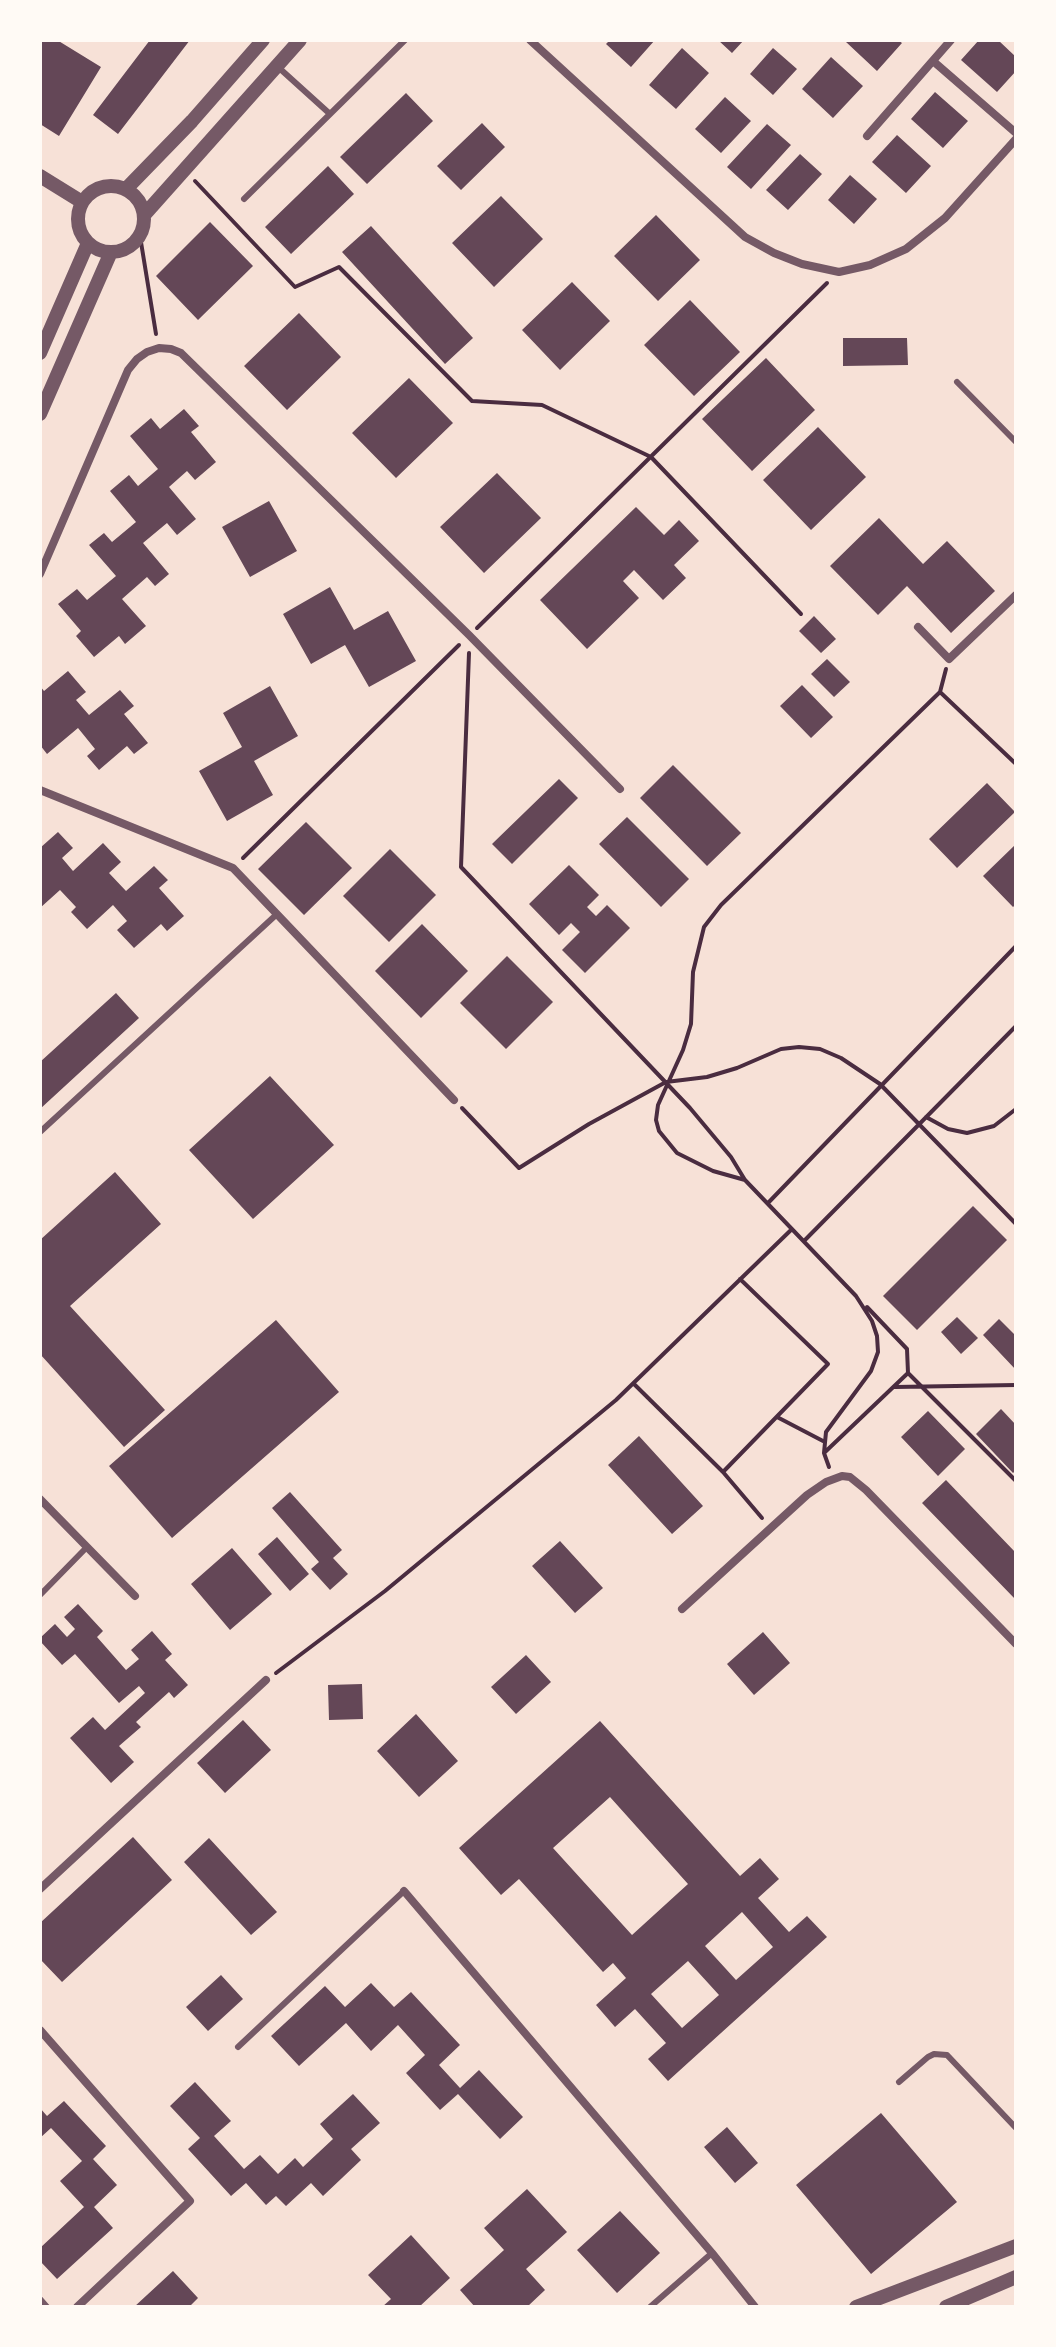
<!DOCTYPE html>
<style>
body{margin:0}
#map{position:relative;width:1056px;height:2347px;overflow:hidden;background:#f7e1d7;font-family:Literata,serif}
canvas{display:block}
.frame{position:absolute;inset:0;border:42px solid #fffaf5;pointer-events:none}
</style>
<div id="map">
<canvas width="1056" height="2347"></canvas>
<div class="frame"></div>
</div>
<script>
const ctx = document.querySelector('canvas').getContext('2d');
ctx.lineJoin = 'round';
function fillPath(path, color) {
  ctx.fillStyle = color;
  ctx.fill(path, 'evenodd');
}
function poly(rows) {
  const path = new Path2D();
  for (const r of rows) {
    if (r.length === 3) {
      path.moveTo(r[0] + r[2], r[1]);
      path.arc(r[0], r[1], r[2], 0, 2 * Math.PI);
      continue;
    }
    path.moveTo(r[0], r[1]);
    for (let i = 2; i < r.length; i += 2) path.lineTo(r[i], r[i + 1]);
  }
  return path;
}
function trace(path, color, width, dash) {
  ctx.strokeStyle = color;
  ctx.lineWidth = width;
  ctx.lineCap = dash ? 'butt' : 'round';
  ctx.setLineDash(dash || []);
  ctx.stroke(path);
}
fillPath(poly([
 [41,40,57,40,101,67,59,136,40,124],
 [150,40,190,40,118,134,93,115],
 [610,40,655,40,631,67,606,44],
 [718,40,744,40,732,53],
 [848,40,898,40,902,43,877,71,846,42],
 [979,40,998,40,1016,57,1016,71,997,92,961,60],
 [682,48,709,73,676,109,649,85],
 [773,48,797,69,773,95,750,74],
 [831,57,863,86,833,118,802,89],
 [935,92,968,121,943,148,911,119],
 [406,93,433,121,367,184,340,157],
 [725,97,751,121,721,153,695,129],
 [482,123,505,147,461,190,437,166],
 [767,124,791,145,751,189,727,167],
 [897,135,931,166,906,193,872,162],
 [800,154,822,174,788,210,766,190],
 [328,166,354,194,291,254,265,227],
 [850,175,877,199,854,224,828,200],
 [501,196,543,239,494,287,452,243],
 [656,215,700,260,658,301,614,256],
 [210,222,253,266,198,320,156,276],
 [371,226,473,338,445,364,342,252],
 [572,282,610,321,560,370,522,330],
 [690,300,740,352,694,396,644,345],
 [299,313,341,357,287,410,244,366],
 [843,338,907,338,908,365,843,366],
 [766,358,815,410,752,471,702,419],
 [409,378,453,423,396,478,352,433],
 [184,409,199,426,191,432,216,462,195,480,187,471,169,487,196,519,177,535,167,523,143,543,169,574,155,586,147,577,122,599,146,626,125,644,119,636,94,657,76,636,81,631,58,604,77,589,87,600,116,576,89,545,104,533,112,542,136,522,110,491,129,475,138,486,158,469,130,436,151,418,160,429],
 [818,427,866,477,811,530,763,480],
 [497,473,541,518,484,573,440,527],
 [269,501,297,551,250,577,222,527],
 [636,507,664,535,679,520,699,541,674,565,686,578,663,600,634,570,623,581,639,598,587,649,540,600],
 [879,518,923,564,947,541,995,591,951,633,907,586,878,615,830,566],
 [330,587,354,630,388,611,416,661,369,687,345,645,311,664,283,614],
 [814,616,836,639,821,653,799,631],
 [827,659,850,682,834,697,811,674],
 [68,671,86,692,76,700,89,715,120,690,134,706,124,714,148,743,134,754,127,746,99,770,87,756,95,749,78,728,47,754,40,745,40,686,44,691],
 [802,685,833,717,811,738,780,706],
 [270,686,298,736,254,761,273,795,227,821,199,771,242,747,223,713],
 [673,765,741,833,707,866,640,798],
 [559,779,578,798,512,864,492,844],
 [987,783,1015,812,957,868,929,839],
 [627,817,689,879,661,907,599,844],
 [306,822,352,868,304,915,258,869],
 [58,832,73,848,62,858,73,871,103,843,121,862,109,873,126,891,154,866,168,880,159,888,184,916,167,931,161,924,134,948,117,930,127,921,113,905,87,929,71,912,76,907,60,890,40,908,40,848],
 [1016,844,1016,904,1013,907,983,876],
 [390,849,436,895,389,942,343,896],
 [569,865,599,895,587,907,596,916,607,905,630,928,585,973,562,950,580,932,571,923,559,935,529,904],
 [422,924,468,971,421,1018,375,971],
 [507,956,553,1002,506,1049,460,1003],
 [116,993,139,1018,40,1109,40,1062],
 [270,1076,334,1145,253,1219,189,1150],
 [115,1172,161,1224,70,1306,165,1410,124,1447,40,1354,40,1240],
 [973,1206,1007,1240,917,1330,883,1296],
 [957,1317,978,1338,961,1354,941,1332],
 [999,1319,1016,1336,1016,1370,983,1335],
 [276,1320,339,1392,172,1538,109,1466],
 [1001,1409,1016,1425,1016,1470,1013,1473,976,1434],
 [928,1411,965,1449,938,1476,901,1437],
 [639,1436,703,1506,672,1534,608,1465],
 [946,1480,1016,1553,1016,1600,922,1503],
 [290,1492,342,1550,333,1558,348,1574,330,1590,311,1569,319,1562,272,1508],
 [277,1537,309,1574,290,1591,258,1554],
 [560,1541,603,1588,575,1613,532,1566],
 [232,1548,272,1594,230,1630,191,1584],
 [78,1604,103,1631,97,1637,126,1670,139,1659,131,1650,152,1631,172,1654,165,1660,188,1685,174,1698,169,1692,136,1722,141,1727,119,1746,134,1762,111,1783,70,1738,93,1717,105,1730,145,1693,139,1686,119,1703,75,1654,62,1665,40,1641,40,1638,55,1624,67,1637,75,1629,64,1617],
 [763,1632,790,1663,754,1695,727,1664],
 [526,1655,551,1682,516,1714,491,1687],
 [362,1684,363,1719,329,1720,328,1685],
 [416,1714,458,1761,419,1797,377,1751],
 [243,1720,271,1750,225,1793,197,1763],
 [600,1721,740,1876,760,1858,779,1879,758,1898,789,1932,807,1916,827,1937,668,2081,648,2059,666,2043,635,2009,615,2027,596,2005,626,1978,613,1963,603,1972,519,1879,501,1895,459,1848],
 [610,1797,688,1884,632,1935,553,1848],
 [742,1912,773,1947,736,1980,705,1946],
 [688,1961,719,1995,682,2028,651,1994],
 [133,1837,172,1880,62,1982,40,1959,40,1923],
 [209,1838,277,1912,251,1935,184,1862],
 [221,1975,243,1999,208,2031,186,2007],
 [371,1983,394,2007,411,1992,460,2045,439,2065,460,2088,479,2070,523,2117,500,2139,458,2094,440,2110,406,2073,425,2055,398,2025,371,2051,346,2023,299,2066,271,2036,325,1986,345,2007],
 [195,2082,231,2121,214,2136,244,2169,260,2155,278,2174,295,2158,303,2167,333,2139,320,2124,353,2094,380,2123,351,2149,361,2160,323,2196,311,2183,286,2206,276,2196,266,2205,246,2183,231,2196,188,2149,200,2138,170,2106],
 [64,2101,106,2146,93,2159,117,2185,94,2207,113,2228,57,2279,40,2261,40,2248,84,2207,60,2181,82,2161,51,2128,40,2138,40,2108,47,2116],
 [881,2113,957,2202,871,2274,796,2185],
 [727,2127,758,2163,735,2183,704,2147],
 [527,2189,567,2232,526,2269,545,2290,527,2307,475,2307,460,2290,504,2250,484,2228],
 [620,2211,660,2253,617,2293,577,2250],
 [411,2235,450,2278,419,2307,382,2307,391,2299,368,2275],
 [173,2271,198,2298,189,2307,134,2307]
]), '#644757');
trace(poly([
 [195,181,295,287,339,267,472,401,542,405,651,457,801,614],
 [140,236,156,334],
 [477,628,827,283],
 [469,653,461,867,690,1108,731,1157,745,1180,856,1296,872,1321,877,1336,878,1352,871,1371,826,1432,824,1453,829,1467],
 [940,692,1016,764],
 [243,858,459,645],
 [462,1108,519,1168,589,1124,666,1082,707,1077,737,1068,781,1049,799,1047,820,1049,841,1058,880,1084,1016,1224],
 [926,1117,948,1129,967,1133,994,1126,1016,1109],
 [745,1180,713,1171,677,1153,659,1131,656,1120,658,1105,683,1050,691,1024,693,972,704,927,721,905,940,692,946,669],
 [768,1203,1016,946],
 [804,1241,1016,1026],
 [908,1373,1016,1481],
 [634,1384,723,1472,762,1518],
 [895,1387,1016,1385],
 [777,1417,823,1441],
 [824,1453,908,1373,907,1349,867,1307],
 [723,1472,828,1364,740,1279],
 [276,1673,385,1591,616,1400,792,1229]
]), '#4a2c40', 4);
trace(poly([
 [278,67,330,114],
 [244,199,405,40],
 [957,382,1016,442],
 [40,1132,277,914],
 [40,1595,86,1548],
 [238,2047,404,1891],
 [899,2082,928,2057,934,2054,947,2055,1016,2128],
 [40,2299,47,2307],
 [650,2307,712,2253]
]), '#755966', 6);
trace(poly([
 [530,40,745,237,774,253,802,264,839,272,870,265,906,249,945,218,1016,139],
 [933,61,1016,133],
 [867,136,951,40],
 [40,574,128,370,137,359,147,352,159,348,171,349,181,353,469,635,620,789],
 [918,627,949,659,1016,595],
 [40,790,233,868,454,1100],
 [40,1499,135,1596],
 [682,1609,807,1495,826,1482,842,1476,850,1477,866,1490,1016,1644],
 [40,1889,266,1680],
 [404,1891,712,2253,755,2307],
 [40,2030,190,2201,77,2307]
]), '#755966', 8);
trace(poly([
 [40,176,82,202],
 [111,219,33],
 [126,189,192,121,263,40],
 [145,214,300,40],
 [40,353,88,243],
 [40,414,111,252],
 [856,2307,1016,2246],
 [946,2307,1016,2277]
]), '#755966', 14);
</script>
